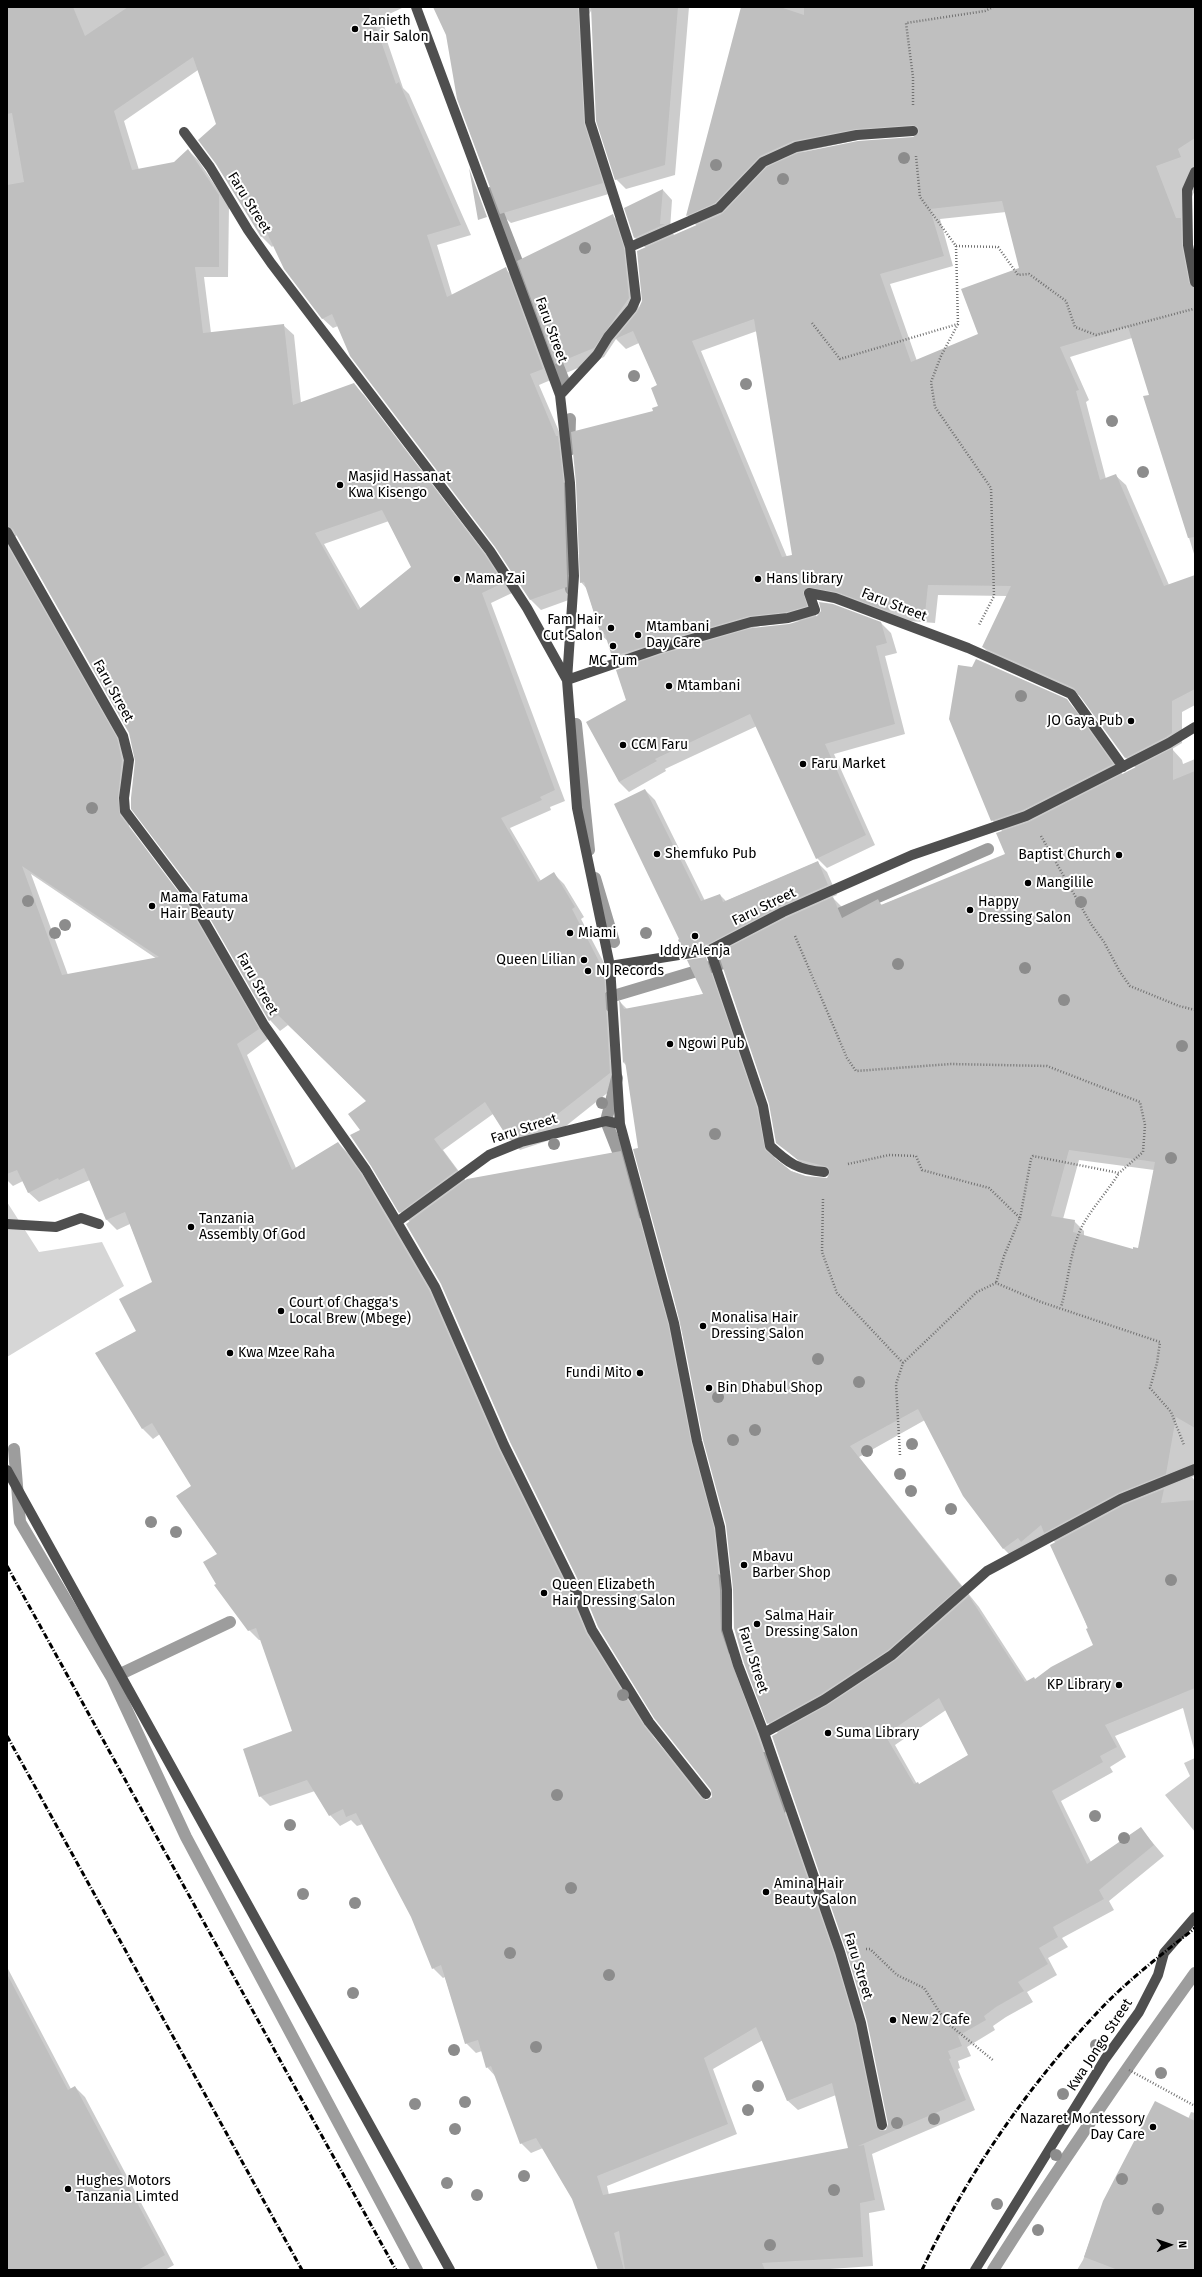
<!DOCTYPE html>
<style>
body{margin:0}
#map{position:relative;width:1202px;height:2277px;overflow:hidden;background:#fff;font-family:"Fira Sans",sans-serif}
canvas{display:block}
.frame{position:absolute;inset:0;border:8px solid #000;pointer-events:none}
.north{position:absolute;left:1150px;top:2225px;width:40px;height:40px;-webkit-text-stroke:3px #fff;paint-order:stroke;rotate:88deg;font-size:11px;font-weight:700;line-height:16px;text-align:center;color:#000}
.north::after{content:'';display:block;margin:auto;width:14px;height:18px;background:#000;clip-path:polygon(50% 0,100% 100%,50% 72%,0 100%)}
</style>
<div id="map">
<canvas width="1202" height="2277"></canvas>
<div class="frame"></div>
<div class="north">N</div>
</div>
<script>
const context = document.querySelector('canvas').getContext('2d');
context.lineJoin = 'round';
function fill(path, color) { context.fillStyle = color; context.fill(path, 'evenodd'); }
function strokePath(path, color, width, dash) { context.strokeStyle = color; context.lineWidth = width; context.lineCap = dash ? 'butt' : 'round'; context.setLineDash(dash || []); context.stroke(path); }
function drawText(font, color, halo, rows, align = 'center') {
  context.font = font + ' "Fira Sans",sans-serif'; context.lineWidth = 4; context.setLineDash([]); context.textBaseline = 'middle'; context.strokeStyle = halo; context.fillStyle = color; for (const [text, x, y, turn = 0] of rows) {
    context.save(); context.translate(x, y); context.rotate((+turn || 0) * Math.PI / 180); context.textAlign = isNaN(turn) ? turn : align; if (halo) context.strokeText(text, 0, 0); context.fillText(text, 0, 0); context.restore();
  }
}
const green = new Path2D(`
 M7,1202L39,1252L102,1242L124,1286L7,1357Z`);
const shadow = new Path2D(`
 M7,7H404L381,18L387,34L385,35L403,88L409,94L471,235L437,245L452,295L505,269L516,279L553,379L539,385L564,443L577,597L541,610L530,599L496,547L338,326L333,328L322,318L274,245L272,247L262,237L216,163L218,124L198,70L124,121L139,170L174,163L188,150L198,160L229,206L228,277H204L211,333L283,325L294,335L301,403L354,385L364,395L495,566L512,593L491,603L565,801L550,807L551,810L510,828L541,881L554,874L564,884L584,917L581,919L614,982L620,1083L547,1141L520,1150L510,1139L493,1114L443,1150L466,1181L620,1152L630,1162L723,1539L731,1642L864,2036L884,2132L887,2130L889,2124L868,2021L779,1734L768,1723L734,1589L727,1525L639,1149L627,1066L624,1063L620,1002L628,1010L704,994L705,958L715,969L766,1119L775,1159L791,1171L806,1177L827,1179L830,1174L808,1169L777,1142L770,1104L719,953L692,957L682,947L645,790L655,800L705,901L720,895L726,901L817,862L827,872L837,895L832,897L843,908L847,917L877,900L882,905L1006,855L1003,832L992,820L1066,700L1076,710L1123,775L1136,768L1126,758L1081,696L993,657L983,647L1007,596L938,595L935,623L896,620L818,596L812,603L817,618L881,623L891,633L897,653L885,656L905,734L834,754L875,845L827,868L817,858L757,726L665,769L666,771L629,792L619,782L627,701L625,668L613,657L609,642L601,635L587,589L581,582L655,411L660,406L658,386L639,343L626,349L616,339L604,357L566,373L556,363L612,215L622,225L633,259L639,310L643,301L646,248L635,238L626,208L663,190L672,200L670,230L675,236L697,226L687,215L742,7H1195V217V190L1190,201L1191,256L1195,274V557L1145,397L1150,395L1132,338L1070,357L1089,400L1086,402L1106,479L1115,475L1126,485L1169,585L1195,576V705L1182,712V743L1172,749L1182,760L1183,764L1195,759V1476L1192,1477L1195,1481V1753L1183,1708L1115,1736L1126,1757L1110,1767L1113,1772L1061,1801L1091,1862L1141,1829L1164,1856L1109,1901L1114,1910L1062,1938L1068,1947L1048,1958L1057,1975L1027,1992L1033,2002L1006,2017L993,2026L995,2030L967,2047L971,2056L958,2061L960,2068L958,2069L975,2110L872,2154L885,2210L869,2213L873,2266L816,2270H599L573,2199L543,2148L531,2153L521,2143L496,2077L487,2067L482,2051L476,2053L466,2043L445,1977L443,1978L433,1968L412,1916L363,1824L357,1826L351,1820L340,1826L330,1815L315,1791L270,1806L260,1796L293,1732L261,1640H259L249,1630L217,1584L218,1554L192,1486L160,1434L153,1439L143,1429L96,1353L137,1331L153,1282L130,1224L117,1230L107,1220L90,1180L39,1202L28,1192L23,1181L13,1186L7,1180ZM919,135L914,138L798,153L866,138ZM1006,212L1020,268L979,335L917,361L890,284L953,266L940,219ZM757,331L793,555L787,557L701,351ZM389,521L412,567L361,609L324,544ZM17,535L130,733L198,896L270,1020L280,1031L288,1025L367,1101L361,1130L400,1212L410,1222L442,1284L582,1586L712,1790L713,1797L707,1802L654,1737L596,1645L439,1301L370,1185L348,1153L338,1143L296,1168L247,1055L268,1039L196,915L129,826L127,750L10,542ZM800,621L789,625L749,629L760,626ZM31,874L157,959L68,975ZM1079,1160L1154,1170L1139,1249L1133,1250L1084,1236V1231L1074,1221L1063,1219ZM925,1420L964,1495L1004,1549L1014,1559L1049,1536L1056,1543L1094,1645L1036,1680L1027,1681L979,1607L859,1457ZM946,1710L970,1756L920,1785L917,1784L895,1745ZM763,2040L787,2100L798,2110L836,2095L849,2149L609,2195L607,2186L737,2134L713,2069Z
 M435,7H689L675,175L626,189L616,179L592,9L587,18L593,133L612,193L511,223L500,213L447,35Z
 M1195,1758V1832L1165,1795L1190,1776L1184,1763Z
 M7,1967L71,2089L75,2087L85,2097L174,2265L165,2270H7Z
 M1191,2112L1195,2113V2270H1077L1083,2260L1104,2202L1188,2119Z`);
const stream = new Path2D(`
 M490,193L563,379
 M569,450L570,419
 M567,488L564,535L571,589
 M576,724L589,850
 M595,878L614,942
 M825,920L988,849
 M611,1006L610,997L737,959
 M617,1078L606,1121L630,1182L637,1213
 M14,1449L20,1522L112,1678L230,1622
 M717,1580L722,1607L724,1651
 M112,1678L186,1837L417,2270
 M764,1758L776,1785L781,1808
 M993,2270C1057,2169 1125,2070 1195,1973`);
const building = new Path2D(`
 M7,7H73L85,36L128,7H369L396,84L399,82L461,225L427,235L447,297L506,267L543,369L530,374L556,436H558L564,484L567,576V587L530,600L495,547L350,356L332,314L322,319L284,269L267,233L261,237L216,164L198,140L216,124L193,57L114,111L132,170L174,162L188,149L219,195V267H195L203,333L284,324L293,405L354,383L485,555L503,583L482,593L555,790L540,797L542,800L501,818L538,882L554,872L575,907L572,909L604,971L610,1073L536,1131L509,1140L485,1102L434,1139L457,1170L399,1213L371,1166L350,1135L360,1130L348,1114L366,1101L278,1015L269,1021L197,896L131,809V798L135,761L129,733L13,529L7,526V185L24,182L12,113L7,114ZM382,510L411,567L358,610L315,533Z
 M433,7H578L584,123L603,183L500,214L457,99L446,35Z
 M591,7H678L665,165L615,180L596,121Z
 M741,7H780L804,15V7H1195V138L1178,149L1181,157L1156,166L1176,218H1181L1182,246L1189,283L1195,288V537L1188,538L1143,396L1149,395L1128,327L1060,347L1079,390L1076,391L1100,480L1116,474L1164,586L1195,575V689L1172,701V733L1166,737L1125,758L1074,688L982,647L1011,586L928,585L925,614L885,610L837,592L807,587L803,592L807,606L787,612L749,616L655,643L612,657L605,634L601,635L584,582L580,583L576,483L571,432L653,411L652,408L658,406L651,388L657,385L633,331L615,339L637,312L642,301L637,251L722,214L767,167L798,153L858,141L913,137L919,133L918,127L913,125L856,129L793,141L760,156L715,203L686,216ZM1002,201L1019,268L961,289L978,334L911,362L880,274L944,256L930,209ZM754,319L792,555L782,557L692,341Z
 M469,168L487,217L478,220Z
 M663,189L660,224H665L634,238L624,208Z
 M613,214L624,248L629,298L594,348L555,364L517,261Z
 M7,545L117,738L122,760L118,797L120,815L187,904L259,1029L237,1044L292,1170L338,1142L361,1174L429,1290L498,1448L569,1592L586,1633L644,1726L701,1798L707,1800L712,1797L711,1790L654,1718L598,1627L581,1586L510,1442L441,1284L406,1224L467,1179L621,1151L668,1324L691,1442L714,1528L720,1590L721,1631L834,1954L855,2025L876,2126L880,2131L886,2130L888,2124L867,2021L846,1950L772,1736L828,1705L896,1660L969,1596L1025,1682L1034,1677L1035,1679L1051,1667L1093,1645L1086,1629L1088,1628L1050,1545L1124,1505L1164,1489L1161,1503L1195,1500V1688L1105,1725L1117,1747L1100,1756L1103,1762L1052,1791L1087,1864L1141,1827L1154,1845L1099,1890L1104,1899L1053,1927L1058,1937L1039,1948L1048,1964L1018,1982L1024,1991L996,2007L984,2016L986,2020L958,2036L962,2046L948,2051L951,2058L949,2059L966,2100L858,2146L864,2145L875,2200L860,2203L863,2257L762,2263L765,2270H625L619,2231L614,2233L624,2270H598L572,2199L536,2138L520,2144L491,2066L486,2068L478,2040L465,2044L441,1965L432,1969L411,1917L356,1813L346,1817L343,1809L329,1816L307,1780L259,1797L243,1749L292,1731L256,1628L248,1631L214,1585L216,1584L203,1562L217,1554L176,1496L191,1486L152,1423L142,1429L95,1353L136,1331L119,1299L152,1282L125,1212L106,1220L84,1168L59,1180L58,1178L28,1193L17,1170L7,1174ZM22,866L159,957L62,975ZM939,1698L968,1755L919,1784L918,1782L914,1784L885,1735ZM756,2027L787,2101L832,2083L848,2148L603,2195L597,2176L728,2124L704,2058Z
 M819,602L833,604L881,622L887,643L876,646L895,724L825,744L866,835L816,859L750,714L655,759L657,761L619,782L586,722L626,700L616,670L659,655L752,628L789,624L817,616L821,611Z
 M976,659L1067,699L1113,764L1023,810L991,821L949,719L958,665L972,667Z
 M1173,748V780L1195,771V1428L1176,1417L1166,1474L1118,1493L1044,1533L1041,1525L1021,1542L1018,1538L1003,1549L963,1496L918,1409L850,1446L961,1586L888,1650L821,1694L767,1724L744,1663L734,1628L733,1589L726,1525L703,1440L680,1321L633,1149L638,1148L625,1061L623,1063L619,999L624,1009L703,994L687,960L706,957L757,1108L765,1150L791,1171L806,1176L827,1178L830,1172L828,1167L797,1159L776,1143L769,1104L718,953L786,918L833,897L842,918L878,899L881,905L1005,854L996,833L1029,822ZM1069,1150L1155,1162L1138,1248L1133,1247V1249L1073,1232L1075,1220L1051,1216Z
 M645,789L701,901L720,894L723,902L818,861L828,885L780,906L708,944L682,948L678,940L679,939L614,804Z
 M7,1974L68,2090L75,2086L165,2255L138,2270H7Z
 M1155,2101L1195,2121V2270H1118L1084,2257L1103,2201Z`);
const path = new Path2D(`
 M913,105V77L906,23L985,11L993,7
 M916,156L920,197L956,246L998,247L1018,275L1029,274L1066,301L1075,327L1096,335L1193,309
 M956,246L958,324L941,356L931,382L935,407L991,488L994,596L979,625
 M812,323L840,359L958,324
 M1041,836L1091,924L1104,942L1120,972L1130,986L1179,1006L1195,1010
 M795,936L847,1058L856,1071L951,1064L1047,1066L1140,1102L1145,1125L1143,1152L1119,1173
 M848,1164L889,1155L916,1156L922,1170L989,1188L1020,1218L1004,1256L996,1283
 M823,1199L822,1252L837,1293L903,1363
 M1020,1218L1031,1159L1033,1156L1119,1173C1109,1189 1095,1205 1085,1221C1070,1246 1069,1280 1061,1307
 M900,1455L896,1384L903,1363L977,1292L996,1283L1041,1302L1160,1342L1157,1363L1150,1388L1171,1412L1184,1445
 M866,1949H870L897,1975L924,1988L946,2022L994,2061
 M1129,2070L1195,2106`);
const minor = new Path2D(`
 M416,7L560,395L570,483L574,576L567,680L577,808L610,966L620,1124L674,1323L697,1441L720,1527L727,1590V1629L738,1665L764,1733L840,1952L861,2023L882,2125
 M184,132L210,167L248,230L271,263L490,551L527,608L567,680L657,649L751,622L788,618L815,610L809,593L835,598L968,648L1071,694L1123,767
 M1195,172L1187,190L1188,245L1195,282
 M630,247L719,208L763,162L796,147L857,135L913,131
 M560,395L597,355L608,337L632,308L636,299L630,247L590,122L584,7
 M7,532L123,736L129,760L124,798L125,811L192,900L264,1025L366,1170L397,1222L489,1155L521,1142L606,1121L620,1124
 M710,950L763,1106L770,1146C788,1163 798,1170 824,1172
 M610,966L710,950L783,912L912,855L1026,816L1169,743L1195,727
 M397,1222L435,1287L504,1445L575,1589L592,1630L649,1722L706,1794
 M7,1224L56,1227L81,1218L99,1224
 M7,1470L450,2270
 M764,1733L824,1700L892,1655L987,1571L1121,1499L1195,1469
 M975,2270L1105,2059L1139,2012L1158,1975L1164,1953L1195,1917`);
const rail = new Path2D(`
 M7,1566L396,2270
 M7,1736L302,2270
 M922,2270C965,2178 1025,2090 1095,2015C1124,1983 1161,1955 1195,1928`);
const trees = [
 [904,158],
 [716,165],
 [783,179],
 [585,248],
 [634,376],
 [746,384],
 [1112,421],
 [1143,472],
 [1021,696],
 [92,808],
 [28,901],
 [1081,902],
 [65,925],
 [55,933],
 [646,933],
 [898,964],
 [1025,968],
 [1064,1000],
 [1182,1046],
 [602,1103],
 [715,1134],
 [554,1144],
 [1171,1158],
 [818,1359],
 [859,1382],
 [718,1397],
 [755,1430],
 [733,1440],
 [912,1444],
 [867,1451],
 [900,1474],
 [911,1491],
 [951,1509],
 [151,1522],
 [176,1532],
 [1171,1580],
 [623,1695],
 [557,1795],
 [1095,1816],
 [290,1825],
 [1124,1838],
 [571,1888],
 [303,1894],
 [355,1903],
 [510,1953],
 [609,1975],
 [353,1993],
 [1096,2045],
 [536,2047],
 [454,2050],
 [1161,2073],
 [758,2086],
 [1063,2094],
 [465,2102],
 [415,2104],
 [748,2110],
 [934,2119],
 [897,2123],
 [455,2129],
 [1056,2155],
 [524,2176],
 [1122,2179],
 [447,2183],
 [834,2190],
 [477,2195],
 [997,2204],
 [1158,2209],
 [1038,2230],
 [770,2245]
];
const markers = [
 [355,29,4,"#000"],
 [340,485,4,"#000"],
 [457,579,4,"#000"],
 [758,579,4,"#000"],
 [611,628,4,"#000"],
 [638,635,4,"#000"],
 [613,646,4,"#000"],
 [669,686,4,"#000"],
 [1131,721,4,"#000"],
 [623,745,4,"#000"],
 [803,764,4,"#000"],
 [657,854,4,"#000"],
 [1119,855,4,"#000"],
 [1028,883,4,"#000"],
 [152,906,4,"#000"],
 [970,910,4,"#000"],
 [570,933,4,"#000"],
 [695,936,4,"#000"],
 [584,960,4,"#000"],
 [588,971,4,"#000"],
 [670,1044,4,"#000"],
 [191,1227,4,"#000"],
 [281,1311,4,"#000"],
 [703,1326,4,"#000"],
 [230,1353,4,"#000"],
 [640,1373,4,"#000"],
 [709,1388,4,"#000"],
 [744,1565,4,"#000"],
 [544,1593,4,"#000"],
 [757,1624,4,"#000"],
 [1119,1685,4,"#000"],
 [828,1733,4,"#000"],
 [766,1892,4,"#000"],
 [893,2020,4,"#000"],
 [1153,2127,4,"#000"],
 [68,2189,4,"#000"]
];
const poiNames = [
 ["Zanieth",363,21],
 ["Hair Salon",363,37],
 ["Masjid Hassanat",348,477],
 ["Kwa Kisengo",348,493],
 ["Mama Zai",465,579],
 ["Hans library",766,579],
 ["Fam Hair",603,620,"right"],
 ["Cut Salon",603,636,"right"],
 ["Mtambani",646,627],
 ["Day Care",646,643],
 ["MC Tum",613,661,"center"],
 ["Mtambani",677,686],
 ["JO Gaya Pub",1123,721,"right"],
 ["CCM Faru",631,745],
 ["Faru Market",811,764],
 ["Shemfuko Pub",665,854],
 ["Baptist Church",1111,855,"right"],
 ["Mangilile",1036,883],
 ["Mama Fatuma",160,898],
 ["Hair Beauty",160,914],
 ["Happy",978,902],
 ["Dressing Salon",978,918],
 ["Miami",578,933],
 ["Iddy Alenja",695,951,"center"],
 ["Queen Lilian",576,960,"right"],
 ["NJ Records",596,971],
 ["Ngowi Pub",678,1044],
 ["Tanzania",199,1219],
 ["Assembly Of God",199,1235],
 ["Court of Chagga's",289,1303],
 ["Local Brew (Mbege)",289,1319],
 ["Monalisa Hair",711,1318],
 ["Dressing Salon",711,1334],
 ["Kwa Mzee Raha",238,1353],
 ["Fundi Mito",632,1373,"right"],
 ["Bin Dhabul Shop",717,1388],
 ["Mbavu",752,1557],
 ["Barber Shop",752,1573],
 ["Queen Elizabeth",552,1585],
 ["Hair Dressing Salon",552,1601],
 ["Salma Hair",765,1616],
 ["Dressing Salon",765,1632],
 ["KP Library",1111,1685,"right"],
 ["Suma Library",836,1733],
 ["Amina Hair",774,1884],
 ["Beauty Salon",774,1900],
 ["New 2 Cafe",901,2020],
 ["Nazaret Montessory",1145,2119,"right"],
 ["Day Care",1145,2135,"right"],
 ["Hughes Motors",76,2181],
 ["Tanzania Limted",76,2197]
];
const streetNames = [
 ["Faru Street",249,203,58],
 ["Faru Street",551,330,70],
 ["Faru Street",894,605,21],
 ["Faru Street",113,691,61],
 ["Faru Street",764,907,-26],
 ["Faru Street",257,984,60],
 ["Faru Street",524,1129,-18],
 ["Faru Street",753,1660,72],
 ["Faru Street",858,1966,73],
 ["Kwa Jongo Street",1100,2045,-57]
];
fill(green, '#d6d6d6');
fill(shadow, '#0003');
strokePath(stream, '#9d9d9d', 12);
fill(building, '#bfbfbf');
strokePath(path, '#717171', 2.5, [1, 2]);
strokePath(minor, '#4f4f4f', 10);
strokePath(rail, '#000', 3, [6, 2, 1, 2]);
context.fillStyle = '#8c8c8c';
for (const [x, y] of trees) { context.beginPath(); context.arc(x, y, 6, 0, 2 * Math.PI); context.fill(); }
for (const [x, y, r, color] of markers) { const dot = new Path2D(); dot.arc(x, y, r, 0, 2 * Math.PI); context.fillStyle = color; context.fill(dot); strokePath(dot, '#fff', 1.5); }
drawText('14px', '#000', '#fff', poiNames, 'left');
drawText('14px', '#000', '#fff', streetNames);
</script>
